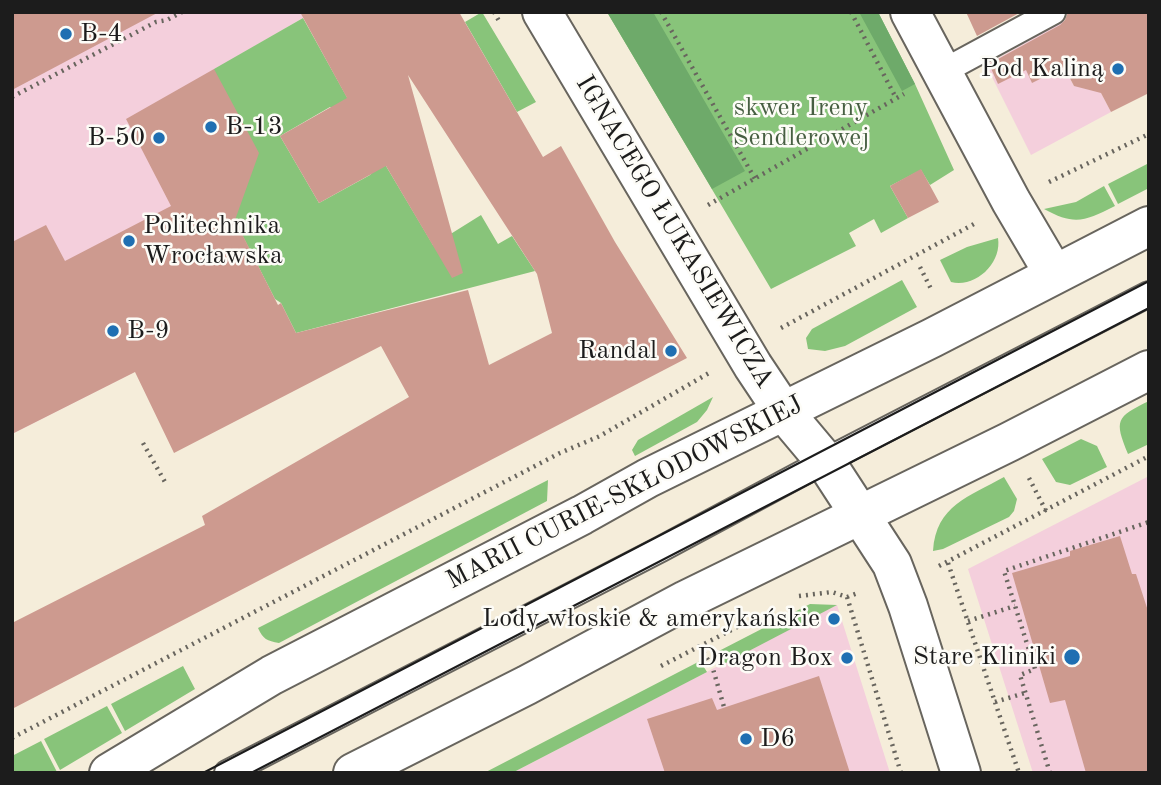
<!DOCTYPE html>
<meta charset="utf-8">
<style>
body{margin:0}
#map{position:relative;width:1161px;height:785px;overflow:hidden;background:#f5edda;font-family:"Old Standard TT",serif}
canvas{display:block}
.frame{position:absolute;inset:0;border:14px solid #1c1c1c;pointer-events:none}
</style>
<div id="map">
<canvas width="1161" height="785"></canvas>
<div class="frame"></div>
</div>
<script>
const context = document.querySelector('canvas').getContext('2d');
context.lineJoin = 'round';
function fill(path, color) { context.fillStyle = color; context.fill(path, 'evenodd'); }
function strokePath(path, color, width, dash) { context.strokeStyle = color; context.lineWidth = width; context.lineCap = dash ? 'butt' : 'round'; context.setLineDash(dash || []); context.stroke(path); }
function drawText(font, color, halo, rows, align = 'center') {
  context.font = font + ' "Old Standard TT",serif'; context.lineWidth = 5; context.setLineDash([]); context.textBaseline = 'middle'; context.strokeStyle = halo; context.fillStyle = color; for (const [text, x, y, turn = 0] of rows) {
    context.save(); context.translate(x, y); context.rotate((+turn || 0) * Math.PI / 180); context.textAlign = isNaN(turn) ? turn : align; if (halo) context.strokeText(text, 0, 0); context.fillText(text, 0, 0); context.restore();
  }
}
const built = new Path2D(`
 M12,12H313L214,70L170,354L12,434Z
 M1064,21V67L1074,86L1096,83L1111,112L1031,155L986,65Z
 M1149,476V773H1033L968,569Z
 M837,605L890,773H512L820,613Z`);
const green = new Path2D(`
 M482,12L536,102L517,112L465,22Z
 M607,12H878L915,84L954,170L930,185L921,170L890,186L908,218L881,233L874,219L849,233L856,246L771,289Z
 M303,18L349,101L343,113L330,107L280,136L319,203L370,175L383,161L433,245L481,215L498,244L512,236L535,271L296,333L281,303L275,299L213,178L214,69Z
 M1149,163V188L1118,204L1108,184Z
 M1104,186L1115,206C1085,221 1075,226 1044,209L1076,202Z
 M998,238C1002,263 976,288 951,282L940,260L967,247Z
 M902,280L917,307L845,346L825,351L808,349L806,338L812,329Z
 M713,397L707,410L697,422L635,456L632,450L638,440Z
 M1149,401V444L1128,454C1114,420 1116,417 1149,401Z
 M1081,439L1097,446L1107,467L1070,485L1056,482L1042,459Z
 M1004,477L1017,499L1014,511L1009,517L943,549L933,551C936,505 969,497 1004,477Z
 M548,480L547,501L279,643C267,641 263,639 258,628Z
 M810,604L837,605L722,665L715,653Z
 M700,661L707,672L512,773H484Z
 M183,666L195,689L125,731L111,704Z
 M107,706L122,733L60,770L44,739Z
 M41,741L57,772L12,773V756Z`);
const forest = new Path2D(`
 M607,12H653L745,171L712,189Z
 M859,12H878L915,84L902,91Z`);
const building = new Path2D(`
 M12,12H159L12,90Z
 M300,12H459L543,157L561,146L615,242L687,358L12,709V623L205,525L202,516L409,397L381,346L174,453L135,372L12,434V242L46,225L65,261L171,206L126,119L214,69L259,153L235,220L278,305L281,303L296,333L468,290L489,365L552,333L537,274L408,75L463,273L452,278L386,166L319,203L280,136L347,98Z
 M966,12H1021L977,36Z
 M1068,12H1149V93L1111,112L1101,93L1074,86L1064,67L1032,83L1026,70L998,84L989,64L1060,25L1065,20Z
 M921,169L939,202L908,218L890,186Z
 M1120,536L1132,574H1136L1149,614V773H1086L1065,700L1050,703L1012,573L1070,556V551Z
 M819,676L850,773H665L647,719L712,698L717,710Z`);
const path = new Path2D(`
 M494,12L499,21
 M661,12L755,179
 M851,12L896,98
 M12,97L156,22L167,20L182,12
 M1049,182L1149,134
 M708,205L904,94
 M920,267L932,291
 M781,328L974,224
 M143,443L165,482
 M1029,478L1046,511
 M948,563L1019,773
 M939,566L1149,456
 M799,596L832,592L847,597L858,593
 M847,597L901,773
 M968,621L1015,606
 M700,646L713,669L724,707
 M661,666L747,622
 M995,702L1025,693
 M12,738L560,453L600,436L709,373
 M1050,773L1020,675L1035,669L1004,571L1149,522`);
const lane = new Path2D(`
 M942,72L1053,12
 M227,773L661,549L825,461L1149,294`);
const street = new Path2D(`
 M542,12L753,366L783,411L825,461L892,564L908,606L961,773
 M910,12L1011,201L1054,274`);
const secondary = new Path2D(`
 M109,773L272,675L582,515L648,478L932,338L1149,226
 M353,773L527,685L686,600L1009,442L1149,370`);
const tram = new Path2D(`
 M203,773L1149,281
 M251,773L1149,308`);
const markers = [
 [66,34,7,"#1f6fb2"],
 [1118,69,7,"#1f6fb2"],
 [211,127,7,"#1f6fb2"],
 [159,138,7,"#1f6fb2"],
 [129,241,7,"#1f6fb2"],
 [113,331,7,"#1f6fb2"],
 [671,351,7,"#1f6fb2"],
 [834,619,7,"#1f6fb2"],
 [1072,657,9,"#1f6fb2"],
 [847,658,7,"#1f6fb2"],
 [746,739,7,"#1f6fb2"]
];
const poiNames = [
 ["B-4",80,34,"left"],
 ["Pod Kaliną",1104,69],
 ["B-13",225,127,"left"],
 ["B-50",145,138],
 ["Politechnika",143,226,"left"],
 ["Wrocławska",143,256,"left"],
 ["B-9",127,331,"left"],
 ["Randal",657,351],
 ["Lody włoskie & amerykańskie",820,619],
 ["Stare Kliniki",1056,657],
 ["Dragon Box",833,658],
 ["D6",760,739,"left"]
];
const parkNames = [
 ["skwer Ireny",801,108],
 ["Sendlerowej",801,138]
];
const streetNames = [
 ["IGNACEGO ŁUKASIEWICZA",674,232,59],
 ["MARII CURIE-SKŁODOWSKIEJ",625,493,-27]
];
fill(built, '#f4cfdc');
fill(green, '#88c47a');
fill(forest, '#6eaa6a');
fill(building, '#cd9a8f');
strokePath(lane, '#68655e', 28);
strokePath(street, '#68655e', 42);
strokePath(secondary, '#68655e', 42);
strokePath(path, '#68655e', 4.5, [2, 5]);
strokePath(lane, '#fff', 24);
strokePath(street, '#fff', 38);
strokePath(secondary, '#fff', 38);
strokePath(tram, '#1c1c1c', 2);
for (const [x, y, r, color] of markers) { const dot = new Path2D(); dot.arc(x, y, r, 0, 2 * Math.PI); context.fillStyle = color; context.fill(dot); strokePath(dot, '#fdfcf7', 2.5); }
drawText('26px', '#1c1c1c', '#fdfcf7', poiNames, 'right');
drawText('26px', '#475f42', '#fdfcf7', parkNames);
drawText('26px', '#1c1c1c', '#fdfcf7', streetNames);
</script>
